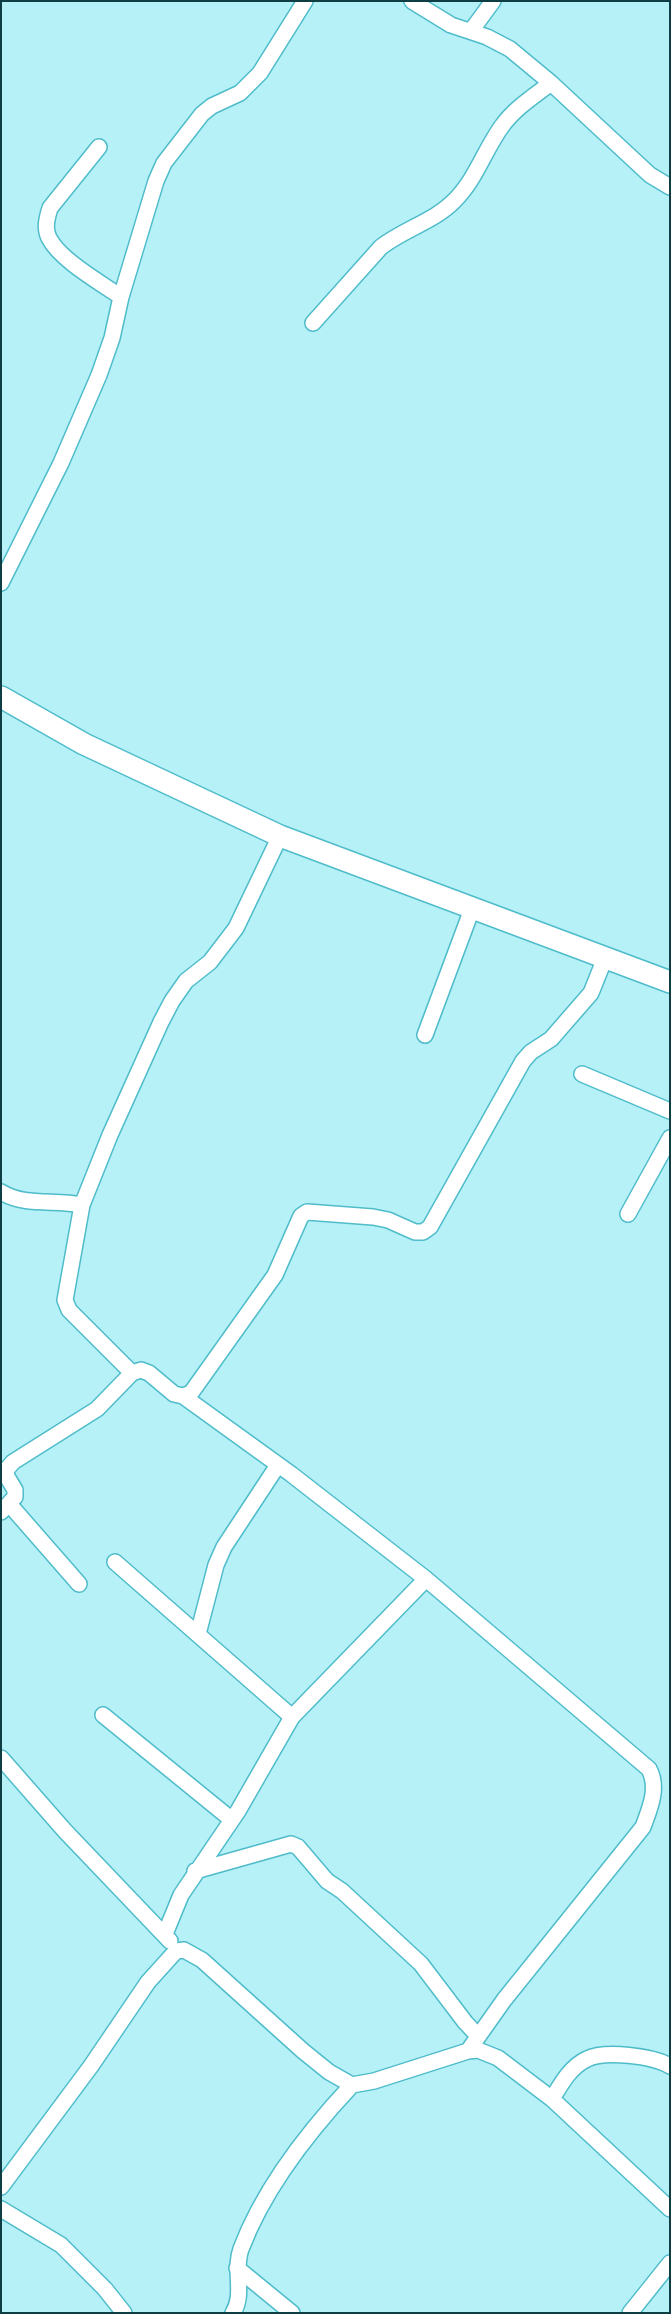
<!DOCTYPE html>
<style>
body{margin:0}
#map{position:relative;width:671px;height:2314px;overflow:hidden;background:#b6f1f8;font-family:"Varela Round",sans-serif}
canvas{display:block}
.frame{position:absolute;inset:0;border:2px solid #0e3e43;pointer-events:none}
</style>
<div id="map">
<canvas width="671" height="2314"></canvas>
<div class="frame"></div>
</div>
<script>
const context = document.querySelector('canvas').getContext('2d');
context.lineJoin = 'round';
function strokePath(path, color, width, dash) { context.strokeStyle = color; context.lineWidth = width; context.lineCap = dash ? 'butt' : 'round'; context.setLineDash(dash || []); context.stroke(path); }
const street = new Path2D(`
 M412,1L451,25L487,37L510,49L551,83L650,175L670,187
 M471,31L493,1
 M99,147L50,208C47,218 44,228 49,238C60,260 101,283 121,297
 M313,323L381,247C404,229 435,221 455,200C476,179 485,149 502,126C515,108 534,96 551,83
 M1,583L61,463L99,375L112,338L121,297L156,181L164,163L202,114L212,106L240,93L260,73L305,1
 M425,1035L472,909
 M582,1074L670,1111
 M1,1192C25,1207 55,1199 82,1205
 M628,1214L670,1138
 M132,1373L69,1310L65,1300L82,1205L110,1135L161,1022L172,1001L186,981L210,962L236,928L280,836
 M183,1396L291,1474L426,1579L649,1769C659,1788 650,1808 643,1827L504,2000L468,2051
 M10,1505L79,1584
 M1,1512L15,1497V1490L6,1475L7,1469L13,1462L97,1409L132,1373L141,1370L149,1373L174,1394L183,1396L191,1393L275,1275L301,1216L307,1212L373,1217L388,1220L415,1232H423L430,1227L523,1061L531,1052L551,1039L591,993L605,958
 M115,1562L292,1717
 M198,1634L216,1565L224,1547L278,1465
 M103,1715L232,1820
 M1,1758L65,1831L170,1941
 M195,1871L291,1844L298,1847L327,1881L342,1891L421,1964L465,2022L478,2036
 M165,1934L181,1895L238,1811L292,1717L426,1579
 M552,2099C561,2084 570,2067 587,2059C605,2050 653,2056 670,2066
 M1,2187L91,2066L148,1982L176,1951L184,1950L202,1960L303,2051L329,2072L352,2085L374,2081L468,2051L478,2050L498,2058L552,2099L670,2209
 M1,2209L61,2245L105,2289L124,2313
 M237,2268L292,2313
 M233,2313C245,2294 233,2270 241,2249C264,2188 307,2133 352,2085
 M630,2313L670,2263`);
const secondary = new Path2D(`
 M1,697L84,744L280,836L670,982`);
strokePath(street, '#4fbcca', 18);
strokePath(secondary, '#4fbcca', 24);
strokePath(street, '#fff', 15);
strokePath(secondary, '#fff', 21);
</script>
